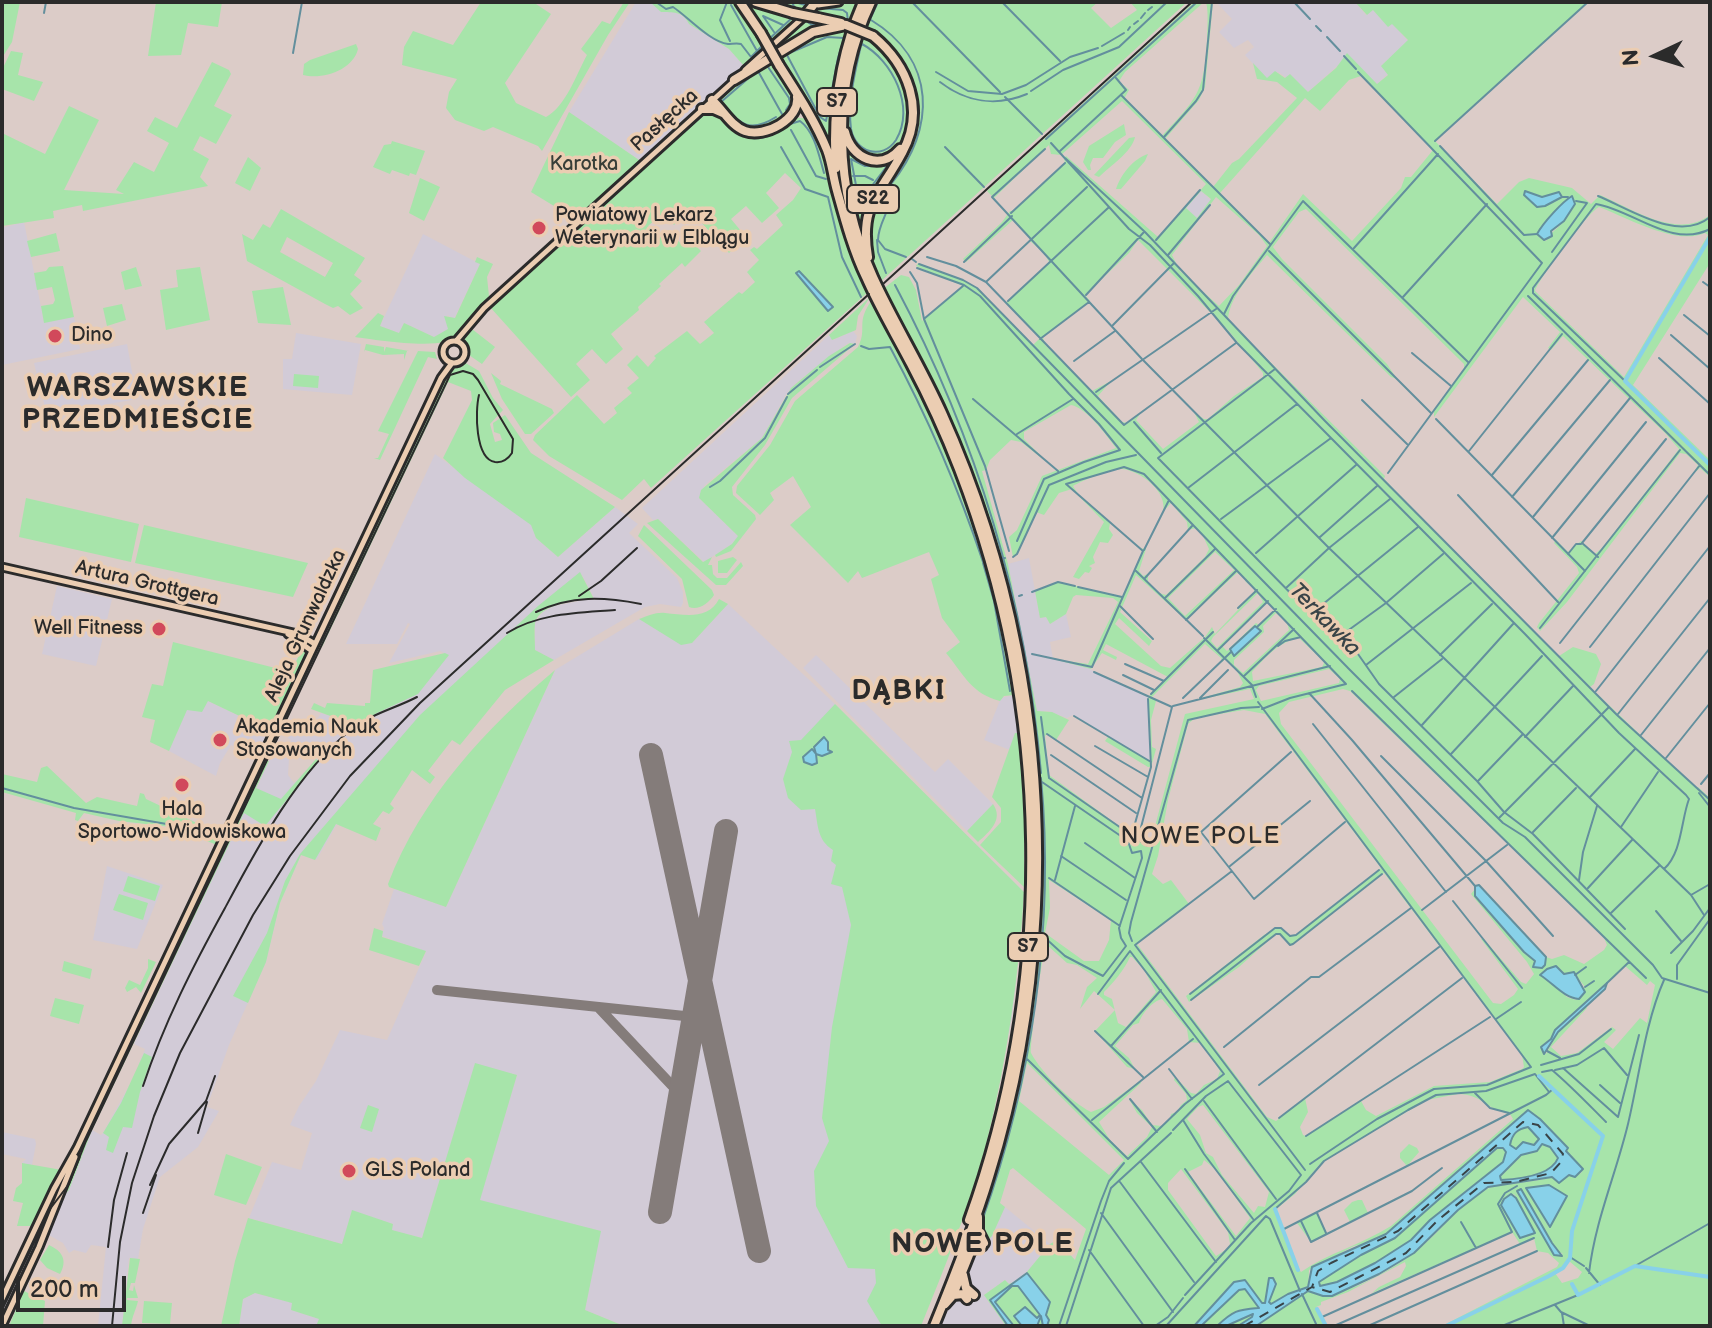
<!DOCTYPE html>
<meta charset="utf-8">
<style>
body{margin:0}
#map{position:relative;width:1712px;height:1328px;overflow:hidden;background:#dcccc8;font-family:"Balsamiq Sans",sans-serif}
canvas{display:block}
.frame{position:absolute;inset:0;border:4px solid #2b2b2b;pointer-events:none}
.north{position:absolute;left:1616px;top:16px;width:80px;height:80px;-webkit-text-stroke:6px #ebcdb2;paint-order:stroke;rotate:266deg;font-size:22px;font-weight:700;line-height:32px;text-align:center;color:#2b2b2b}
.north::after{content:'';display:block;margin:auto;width:28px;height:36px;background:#2b2b2b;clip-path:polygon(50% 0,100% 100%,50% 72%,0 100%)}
.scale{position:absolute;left:16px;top:1276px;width:110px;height:36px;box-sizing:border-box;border:4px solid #2b2b2b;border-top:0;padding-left:10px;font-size:24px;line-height:28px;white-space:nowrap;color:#2b2b2b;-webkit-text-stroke:6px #ebcdb2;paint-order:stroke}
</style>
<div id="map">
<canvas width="1712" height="1328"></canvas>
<div class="frame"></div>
<div class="north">N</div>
<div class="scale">200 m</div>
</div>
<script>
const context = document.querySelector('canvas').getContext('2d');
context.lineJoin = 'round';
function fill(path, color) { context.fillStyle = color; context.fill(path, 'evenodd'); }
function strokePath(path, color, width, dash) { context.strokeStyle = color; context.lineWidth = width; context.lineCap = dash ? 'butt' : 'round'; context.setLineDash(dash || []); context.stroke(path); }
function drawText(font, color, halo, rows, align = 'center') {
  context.font = font + ' "Balsamiq Sans",sans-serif'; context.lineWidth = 7; context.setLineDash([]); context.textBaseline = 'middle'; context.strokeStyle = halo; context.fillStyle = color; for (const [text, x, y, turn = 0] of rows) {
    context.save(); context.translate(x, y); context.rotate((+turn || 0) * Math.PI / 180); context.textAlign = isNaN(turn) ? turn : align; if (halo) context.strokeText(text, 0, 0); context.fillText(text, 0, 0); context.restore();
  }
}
const built = new Path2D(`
 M636,2H650L666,12L673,10L686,18L689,24L729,49L744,66L642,162L569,112Z
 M1216,2H1355L1366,15L1373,10L1388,26L1392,23L1408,41L1381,66L1388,74L1377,84L1345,59L1308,92L1278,72L1267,79L1245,55L1254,47L1248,40L1234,48L1219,32L1232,19Z
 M1201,191L1211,200L1197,219L1186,208Z
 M24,222L44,322L74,317L80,349L2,365V228Z
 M423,234L480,264L454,319L447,315L449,329L434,337L404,323L399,333L380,326Z
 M853,331L857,336L855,344L848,343L796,383L787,393L762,438L705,485L699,498L738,536L732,544L704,562L658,519L653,520L642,508L829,335L833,340Z
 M296,333L361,344L352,395L283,389V359H292Z
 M127,344L137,399L47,415L34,363Z
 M435,454L532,525L536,538L558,557L615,507L638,524L629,533L677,578L683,592V603L681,607L660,604L645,607L554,660L535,650V622L543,612L554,606L594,598L582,575L548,602L349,803L317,859L301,855L280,903L266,962L229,1045L207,1107L219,1111L198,1147L160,1177L143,1229L138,1259L129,1258L122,1326H98L106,1247L91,1245L86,1253L74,1250L69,1253L63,1243L47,1234L62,1197L69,1189L92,1130L101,1135L103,1133L134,1077L145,1049L134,1044L244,812L281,800L256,789L276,746L290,745L291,740L288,738L293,727L309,734L321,713L348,722L448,655L440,651L389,663L410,624L408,623L397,644H346ZM289,759H316L318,760L294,783L288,775Z
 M1029,558L1040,618L1046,617L1050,624L1066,614L1071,637L1050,642L1053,659L1090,668L1094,672L1148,697L1151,762L1073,715L1067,718L1048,711L1037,712L1008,564Z
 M57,586L112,599L96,666L42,654Z
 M728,604L835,704L1024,892L1012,1018L986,1142L972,1190L921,1326H670L667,1324L665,1326H624L585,1310L600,1231L479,1201L517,1075L475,1064L422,1238L391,1230L393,1224L352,1211L342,1244L249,1218L272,1162L301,1170L312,1133L290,1125L299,1106L316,1081L340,1030L387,1040L426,952L382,936L384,928L382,924L394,889L446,907L555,670L639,619L681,644L692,643Z
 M816,655L935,772L948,759L993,804L967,831L803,668Z
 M1014,695L1019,733H1015L1010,750L984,740L1001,698Z
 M208,701L271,731L258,758L231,745L220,763L216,776L169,751L187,709Z
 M107,866L163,885L137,949L93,940Z
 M2,1132L35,1139L36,1144L32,1165L22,1163L26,1159L2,1154Z
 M1005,1207L1050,1244L1021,1279L1009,1284L1005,1280L984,1295L1006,1326H941L980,1229H985L992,1236Z
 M31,1246L34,1248L6,1309L2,1308Z
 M255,1293L293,1303L291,1310L320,1319L316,1326H239L243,1299Z`);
const green = new Path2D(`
 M2,2H20L12,42L2,58Z
 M156,2H222L218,27L188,23L181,55L148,56Z
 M481,2H533L551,14L505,83L516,103L546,117C566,106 576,75 587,55L581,49L602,21L610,24L624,2H630L608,35L542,151L538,146L493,127L484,131L455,120L446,108L449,92L457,79L402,65L404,47L413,31L453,45Z
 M650,2H749L786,14L771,2H812L744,66L729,49L689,24C682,10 673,13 661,12Z
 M842,2H859C838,50 831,99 831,151L795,96L796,100C786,120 761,140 738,124C730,118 723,107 716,100C753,71 792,41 838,28L840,18L822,15L831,24L816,28L763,58L815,11C823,6 835,8 842,2Z
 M874,2H1098L1091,8L1111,28L1137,10L1130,2H1187L880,282L873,264L867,236L872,207L900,162L915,97L908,73L897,54L883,39L863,26Z
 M1194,2H1204L1125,72L1119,81L1129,90L1124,99L1162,136C1197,98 1204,93 1207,40C1207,28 1209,14 1206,2H1213L1205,87L1199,100L1165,139L1213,187L1232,163L1239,159L1297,98L1277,82L1257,79L1253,63L1267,78L1275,71L1285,78L1290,74L1308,92L1336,68L1347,53L1377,84L1388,75L1381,66L1408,40L1392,24L1388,27L1373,10L1367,15L1355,2H1588L1435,141L1497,204L1519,182L1529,178L1572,188L1591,204L1600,195C1633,209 1677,240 1710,215V263L1633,385L1710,460V477L1700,468L1693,474L1698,465L1686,454L1680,453L1567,602L1540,631L1537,627L1539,623L1579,573L1577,567L1554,543L1556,540L1568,552L1581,541L1595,554L1603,547L1679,449L1665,433L1563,336L1551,350L1548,348L1560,332L1523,297L1434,417V411L1464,370V364L1306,209L1299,212L1273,247L1282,259L1387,364L1397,379L1391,377L1267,255C1253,272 1229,297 1228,320L1385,476L1384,479L1559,656L1573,647L1596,654L1601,664L1594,684L1590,687L1696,788L1698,787L1710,798V1326H1442L1557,1267L1559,1263L1548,1253L1537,1251L1534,1238L1520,1244L1512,1232L1372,1293L1379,1287L1400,1277L1406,1266L1405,1262L1348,1292L1321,1302V1305L1316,1307L1326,1326H1006L984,1295L1005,1280L1009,1284L1021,1279L1050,1244L1057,1240L1075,1260L1086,1229L1013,1168L1010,1170L1000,1203L1005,1207L992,1236L988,1240L985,1229L980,1226C984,1200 994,1176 1001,1151C1014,1106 1023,1061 1030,1015C1060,799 1028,613 946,413C929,370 905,330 883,289L901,275L909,277L916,290L922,321L963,286L916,266L918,263L963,280L977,288L1033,345L1040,338L1006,303L1049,262L1044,253L1030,241L1029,236L1013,220L966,262L963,259L1002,222L1010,211H1014L1065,163L1064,158L1066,156L1158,237L1206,184L1122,101L1061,155L1051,154L1049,145L994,198L987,191ZM1361,76L1433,150L1411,177H1405L1401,188L1352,241L1303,194L1269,243L1220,193L1305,98L1320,111L1349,80ZM1201,191L1211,199L1197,218L1186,208ZM1216,197L1259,235L1267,246L1239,285L1219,306L1180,271L1172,255ZM1567,200L1575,204C1571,209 1569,217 1564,221C1558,229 1551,231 1546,241L1539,237L1559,207ZM1599,207C1628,218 1676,246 1705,233L1708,235L1624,377L1535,291C1540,277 1588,212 1599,207ZM1138,240L1228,330L1263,373V377L1234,396L1208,419H1204L1194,412L1199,422L1163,449L1136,420L1140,414L1128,423L1122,422L1098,396L1111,381L1092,391L1045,345L1043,337L1090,301L1085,295L1129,253ZM1071,405C1087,408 1106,435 1116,448L1042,476L1017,530L1009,537L1013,557L1017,554L1036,512L1044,515L1059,493L1072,489L1104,522L1073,577L1079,579L1085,572L1089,573L1092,568L1089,566L1095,563L1093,557L1100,542L1108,543L1113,535L1109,529L1110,523L1078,494L1073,486C1081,481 1113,468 1122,469C1141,471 1168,492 1163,512L1171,503L1187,522L1188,530L1196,528L1203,536L1209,549L1205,557L1166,595L1159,593L1148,582V574L1143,576L1139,571L1146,549L1139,548L1143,552L1123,597L1058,582L1035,591L1040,618L1046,617L1050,624L1066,614L1073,597L1076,595L1113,598L1118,602L1088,664L1053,659L1091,669L1102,653L1116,660L1117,657L1103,650L1106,644L1168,677L1148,697L1151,761L1108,737L1105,741L1148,767H1151L1156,749L1152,747L1151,720L1156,701L1152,697L1205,644L1221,658L1222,662L1225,659L1236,669L1243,683L1240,687L1188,702L1250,689L1254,699L1185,714L1150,845L1138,839L1139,834L1126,831L1049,775L1045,736L1047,734L1056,740L1069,720L1052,712L1037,711L1008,564L982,471L986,470L990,460L1011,440L1021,442L1048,463L1024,439V432ZM1215,552L1234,570L1185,616L1168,598ZM1237,573L1246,578L1245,581L1254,589V593L1215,634L1212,627L1205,637L1170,668L1161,666L1115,624L1119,618L1149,646L1152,641L1120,612L1136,575L1186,620ZM1258,593L1263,602L1217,648L1211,641L1213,637ZM1267,601L1275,610L1259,625L1256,623L1227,651L1222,646ZM1276,613L1287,623L1289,630L1243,673L1234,665V660L1264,632L1263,626ZM1299,638L1322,660L1324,663L1322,667L1253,681L1252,672C1266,657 1278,642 1299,638ZM1329,669L1340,679L1339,683L1261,701L1256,690L1259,686ZM1343,689L1350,691C1434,774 1520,854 1604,938L1607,945L1604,950L1584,964L1564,955L1552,959L1546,957L1545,965L1536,968L1535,960L1524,953L1475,896V889L1471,894L1527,962L1534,974L1526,984L1521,982L1483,938L1481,939L1518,989L1514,995L1501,1004L1493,1003L1281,724L1279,713L1289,702ZM1244,710L1265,714L1381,868L1296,935L1290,936L1279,927L1264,935L1186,996L1189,1002L1239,967L1276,934H1280L1290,945L1293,944L1384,873L1522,1055L1524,1067L1522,1069L1490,1082L1434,1086L1376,1116L1366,1110L1361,1101L1306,1136L1303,1135L1300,1127L1308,1112L1305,1098L1276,1121L1267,1117L1137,944L1189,904L1171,880L1163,884L1152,874L1158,856L1168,800L1188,724L1195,718ZM1049,880L1111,920L1109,940L1099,961H1084L1045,933L1050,908ZM1046,944L1067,963L1077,965L1097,978L1087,987L1080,1009L1094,991L1115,1010L1095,1031L1127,1067L1135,1069L1129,1058L1115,1046L1133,1025L1139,1023C1142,1013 1153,1001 1162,999L1187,1029L1189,1042L1201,1043L1220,1071L1217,1079L1204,1085L1196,1094L1191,1093L1175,1077L1174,1080L1186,1094L1187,1100L1181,1105L1177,1112L1171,1114L1170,1120L1162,1126L1152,1125L1142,1110L1129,1099L1137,1113L1152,1127L1147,1137L1127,1156L1110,1140L1099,1122L1141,1083L1140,1081L1104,1107L1091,1112C1071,1102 1041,1072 1031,1053C1030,1042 1043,950 1046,944ZM1130,957H1132L1144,970L1156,992L1126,1027L1118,1023L1112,999L1104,995V992C1113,983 1125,969 1130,957ZM1556,966L1564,973H1574L1585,987L1576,1000L1567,997L1547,979V969ZM1625,966L1647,985L1650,981L1655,985L1647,1023L1640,1018L1613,1049L1604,1042L1616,1030L1612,1027L1577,1053L1561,1056L1551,1047L1587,1008L1585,1006L1558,1032L1546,1054L1543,1045L1551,1039L1555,1030ZM1027,1063L1124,1160L1109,1175L1019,1101ZM1458,1094C1482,1094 1485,1109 1510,1114L1513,1119L1391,1226C1363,1244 1328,1253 1301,1272L1296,1265L1275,1210L1295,1194L1319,1165L1330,1157L1427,1100ZM1203,1105L1269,1192L1265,1207L1258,1206L1254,1213L1222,1175L1213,1157L1206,1153L1200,1135L1187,1119L1198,1107ZM1528,1110L1540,1119L1567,1147L1566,1151L1583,1169L1581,1173L1573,1177L1570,1174L1559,1183L1552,1177C1535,1183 1495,1183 1485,1190C1457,1206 1440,1233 1415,1252C1387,1272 1341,1302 1308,1291L1309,1270L1354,1246L1369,1243L1386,1234ZM1204,1160L1216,1170L1250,1218L1236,1236L1188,1172L1202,1165ZM1181,1169L1228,1232L1230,1244L1227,1249L1216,1256L1168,1190V1183ZM1549,1185L1567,1196L1549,1227L1527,1188ZM1517,1191L1536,1215L1557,1251L1563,1254H1554ZM1514,1194L1532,1227L1520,1238L1501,1205ZM1569,1261L1582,1272L1578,1278L1562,1283L1555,1273Z
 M860,33C874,42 889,53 897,68C910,91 920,149 883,157C878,159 870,156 864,156C859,150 851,143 848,136C840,115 855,56 860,33Z
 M356,44L358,49C353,70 323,80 303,75L304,64L310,60Z
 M11,51L23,53L18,75L43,82L34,101L2,89V70Z
 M212,62L229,70L231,74L214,106L232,115L216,144L200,136L193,150L209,159L200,177L208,186L83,211L82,205L53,211L54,218L2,226V133L45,154L69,106L99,120L64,190L124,194L116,190L134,162L154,172L169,143L147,131L155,117L177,128Z
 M705,111H718L746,134L794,117L808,119L822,147L848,245L868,292L651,488L644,479L622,500L549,456L533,440L535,435L577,395L604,424L617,413L614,408L632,393L627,388L639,378L627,365L637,355L648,367L656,358L654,356L687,331L700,344L714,333L704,322L739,292L742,294L755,282L747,272L759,260L750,250L754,247L757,249L783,225L776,215L793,200L801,188L785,173L766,193L779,208L762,223L746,206L731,219L746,237L729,253L690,210L674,225L663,213L648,226L659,238L669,230L681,244L688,238L701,251L685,267L682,263L659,284L661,286L638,307L639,310L611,334L623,349L606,364L592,349L576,364L590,380L571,397L490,307Z
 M569,112L642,162L577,220L531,192Z
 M1124,124L1126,135L1115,142L1103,158H1093L1090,165L1091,170H1088L1083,162L1089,146Z
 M1135,137C1132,152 1110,166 1099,177L1094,175L1129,138Z
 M845,140L861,160L898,155L877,186L863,240L847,172Z
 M392,141L425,151L416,175L410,173L409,176L392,170L390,174L373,167L384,145L391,144Z
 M1148,154L1145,161L1121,189H1116C1121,174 1133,159 1148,154Z
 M248,157L261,168L250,191L235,183Z
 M420,178L440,187L424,221L409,213Z
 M281,209L365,258L354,275L362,281L350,294L363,308L350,315L338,306L333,308L325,304L247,261L242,234L253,240L263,224L270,228ZM287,237L333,263L325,277L280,252Z
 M56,233L60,251L31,257L27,241Z
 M477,257L493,264L487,277L489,296C478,308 471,324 459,336C444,351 376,340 355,337L378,313L384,316L380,326L399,333L404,323L434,337L448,329L444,316L455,318L480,264L475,262Z
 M63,266L74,317L44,323L41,306L53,304L55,300L52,287L37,290L34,273L46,271L49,267Z
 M136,267L142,286L125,290L121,272Z
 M200,267L210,320L166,330L160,290L178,287L176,270Z
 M283,287L291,325L258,323L252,291Z
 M870,297L858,316L856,330L832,340L829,335Z
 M872,300C942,423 993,554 1014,695L1004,696L1000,701C972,694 964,675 946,653L960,642L942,618L931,579L939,575L929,552L862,578L858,571L848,583L790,525L811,507L793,476L770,493L774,500L760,515L736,493L737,486L770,445L795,401L858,347C868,328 855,323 872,300Z
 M122,304L126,320L107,326L103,308Z
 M472,329L495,347L482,364L466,353L464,340Z
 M850,343L855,344L792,398L765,445L732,487L733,495L755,515L756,519L731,551L716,557L715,555L732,544L738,536L699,498L701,490L762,438L791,388L829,356Z
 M366,344L384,347V352L386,347L409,351H407L404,360V354L383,355L365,350L364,352Z
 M418,351L435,352L437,359L428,357L380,460L374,458H378L389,434L378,431Z
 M464,362L479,371L493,398L503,410L490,424L495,442L502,440L500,434L494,432L493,423L505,415L531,453L615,507L558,557L536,538L531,525L465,478L443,458L472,400L471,391L448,382L322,647L320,641L323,634L393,490L433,400L435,401L444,383L442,381L452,365Z
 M491,373L501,381L500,384L552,409L554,413L531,434H525L502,399Z
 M294,374L319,376L318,388L293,386Z
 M26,498L139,524L131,562L19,537Z
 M658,519L703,562L712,557L708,565H712L713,574L717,578H727L741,562L743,566L726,585H716L647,523Z
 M144,525L308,563L293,597L135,563Z
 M644,525L712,590L714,595C709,603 698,611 689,607L682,579L638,536Z
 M733,557L737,560L727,573H718V561Z
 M580,572L594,599C578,600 540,603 535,623C534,631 535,641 535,650L554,660L505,690L460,745L452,740L428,771L435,777L430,784L412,770L390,804L394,808L389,814L383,811L373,824L381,828L376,841L336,824L315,860L301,855L280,903L266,962L248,1003L233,996L267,933L285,881L300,854L420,715L538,606Z
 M719,599L728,604L692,643L681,645L639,619C648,616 656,612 665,613C686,615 708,620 719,599Z
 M173,642L291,672L303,647L307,654L271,731L208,701L202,712L187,710L169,751L150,742L155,720L142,717L152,684L163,686Z
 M445,653L449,655L418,694L377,713L351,728L347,722L311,709L314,703L325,708L327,703L365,706V703H370L373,670Z
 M555,670L446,907L389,887L388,884C421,798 485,729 555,670Z
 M835,704L1024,892C1019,976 1007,1060 987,1141C971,1204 945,1266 921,1326H882L867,1301L876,1283L875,1269L848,1268L816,1206L814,1171L829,1141L822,1118L832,1027L851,925L842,887L831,884L836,865L831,861L833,850C817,840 818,825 815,809L801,810L788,798L783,779L792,752L789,741L801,740Z
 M1015,733H1019L1024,788V887L980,845L1001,822V808L992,797Z
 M316,759L319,761L265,826L244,813L92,1130L69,1190L62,1197L109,1088L264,760L269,761L256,788L281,799Z
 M47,766L86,803L97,797L137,806L140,793L144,794L146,799L222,835L217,845L172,827L119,821L84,813L78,821L75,820L76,813L2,792V774L37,782L41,768Z
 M993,804C1004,820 989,832 978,842L967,831Z
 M128,876L160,886L155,901L123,891Z
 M119,894L148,903L143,920L113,910Z
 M374,928L383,931L382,937L426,951L419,966L369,950Z
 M148,959L156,962L141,993L136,987L127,992L125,988L129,980L140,985L148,968Z
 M64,961L92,969L90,979L62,971Z
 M55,998L84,1005L79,1024L50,1016Z
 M144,1053L152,1057L140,1092L132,1128L123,1127L113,1153L106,1150L109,1137L103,1133L121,1103Z
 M475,1063L517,1075L480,1200L601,1231L585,1310L624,1326H316L319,1319L291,1310L292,1303L255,1293L243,1299L239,1326H221L235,1261L248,1218L342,1244L352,1210L393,1224L392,1230L422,1238Z
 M368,1105L379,1109L372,1132L360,1128Z
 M1528,1127L1539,1139L1534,1145L1526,1142L1516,1149L1509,1145C1512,1133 1517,1129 1528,1127Z
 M1409,1144L1417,1148L1419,1152L1407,1166L1400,1158V1153Z
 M1542,1144L1550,1147L1558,1158C1550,1177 1520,1178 1502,1180L1500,1177L1522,1155L1537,1151Z
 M1503,1147L1506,1152L1503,1162L1430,1220L1412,1240L1375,1263L1337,1282L1320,1286L1319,1282L1361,1255L1395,1238L1498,1148Z
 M226,1154L262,1167L246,1205L214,1195Z
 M22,1163L62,1170L33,1226H17L23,1203L13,1201L16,1188L22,1183Z
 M1358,1200H1362L1368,1213L1350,1222L1344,1210L1352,1202Z
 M1317,1212L1327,1234L1311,1242L1297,1223Z
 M49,1245C62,1251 68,1260 60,1274L47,1268L40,1260Z
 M130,1258L140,1259L135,1283H131L129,1290L133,1291L134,1285L138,1298H127V1300L138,1301C136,1310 132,1316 131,1326H122Z
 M24,1291L45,1301L43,1326H9Z
 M144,1301L172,1303L170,1324L142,1323Z`);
const water = new Path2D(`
 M1525,191L1542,197L1559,192L1562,197L1545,206L1537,207L1524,195Z
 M1572,196L1575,204L1564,221L1551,231L1552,236L1544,240L1537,234C1543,223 1562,202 1572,196Z
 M799,271L833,307L828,311L796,273Z
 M1255,626L1261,631L1234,656L1230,649Z
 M824,737L828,742V750L832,752L822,756L816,754L817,763L812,765L804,762L803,757L812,749L816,754L814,747Z
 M1479,885L1546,957L1545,965L1542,968L1533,967L1535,961L1524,952L1475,896V886Z
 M1556,966L1564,974L1574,972L1585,992L1579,999C1564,998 1553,983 1540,975L1547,969Z
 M1607,983L1605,989L1558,1032L1544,1054L1541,1047L1551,1039L1555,1030Z
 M1528,1110L1540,1119L1568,1148L1566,1151L1583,1169L1575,1177L1569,1175L1559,1183L1552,1177L1488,1187L1458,1210L1414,1253L1379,1274L1332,1296H1323L1308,1291L1256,1326H1238L1252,1317L1253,1314L1226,1326H1217C1234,1310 1237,1310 1259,1308L1245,1289L1239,1290L1201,1326H1194L1234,1282L1245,1280L1262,1303H1265L1269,1278H1273L1276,1284L1269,1302L1271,1304L1288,1294L1308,1287L1312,1267L1386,1234ZM1528,1127L1539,1139L1534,1145L1523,1142L1516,1149L1510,1145C1512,1134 1517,1129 1528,1127ZM1542,1144L1550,1147L1558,1158C1551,1176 1520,1179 1501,1180L1500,1176L1521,1155L1537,1151ZM1497,1148H1503L1506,1152L1503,1162L1430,1220L1411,1240L1375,1263L1337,1282L1320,1286L1319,1282L1361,1255L1395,1238Z
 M1549,1185L1567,1196L1550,1227L1526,1188Z
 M1521,1189L1552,1243L1562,1256L1554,1255L1517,1191Z
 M1511,1194L1516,1198L1535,1233L1520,1238L1501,1205L1504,1199Z
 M1027,1273L1050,1302L1046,1315L1049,1320L1047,1326H1043L1041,1316L1037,1326H1022L1014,1316L1025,1307L1037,1318L1040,1315L1018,1286H1012L995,1302L1014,1326H1008L990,1300Z`);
const stream = new Path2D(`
 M656,2L666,9L673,7C687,16 710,42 728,44C732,44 737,43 741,44L751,57L757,51
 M727,2L720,20L730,41
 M792,2L796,11
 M795,2L805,5
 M912,2L1000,92
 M1002,2L1060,61
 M1294,2L1310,19
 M1155,3L1157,2
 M731,5L757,51L764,44
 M820,8L843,10L847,13L848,22
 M801,10L810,2
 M1148,10L1152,7
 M44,13L46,2
 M1141,18L1145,13
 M871,20C937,60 936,129 891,184
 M806,21L812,25L826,24
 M1134,24L1138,21
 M1316,26L1321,31
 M865,30L878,2
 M1128,30L1130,27
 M774,32L763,16L783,25
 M1327,37L1340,51
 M768,40L793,17
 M862,44C892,60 916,107 896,140C882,161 855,152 851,129C847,99 857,65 863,36
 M1102,46L1124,33
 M293,53L302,2
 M1344,56L1356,69
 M780,57L827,37L844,38L838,58L826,121L820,117L787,55
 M766,64L789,98L790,104L786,110
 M758,71L782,114
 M936,72L968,91L1002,94L1026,85L1070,57L1098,48
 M1358,72L1542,263L1388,473
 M751,76L721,102C739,124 749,134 776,117
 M940,82C966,102 996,107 1027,94
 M1031,91L1063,70L1119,47L1167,2
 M1121,95L1270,244
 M1005,97L1042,134
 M726,122C743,141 760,143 781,130
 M790,124L800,121C815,132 819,156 824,173
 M791,130L816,176L826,179
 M684,132L704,114
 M1164,137L1196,101L1203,90L1212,2
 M1046,139L1197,2
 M1435,141L1588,2
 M1440,146L1524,235L1537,234
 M781,147L805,189L828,197L842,257L861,297
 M945,147L984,187
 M1045,149L992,197L1142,359L1329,548L1664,869C1682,853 1681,820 1689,799L1686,795L1619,733L1525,634L1237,343L1198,296L1150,245L1129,229L1051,143
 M1060,151L1126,90L1116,78
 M1065,158L1145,232L1325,421L1617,715L1710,800
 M851,159L865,166H887L871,187L864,204L860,206Z
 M853,176H865L873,180
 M886,189L891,193C892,208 878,223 878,240L885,249L906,257
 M1598,196C1630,209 1679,243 1710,217
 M1562,197H1568
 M1011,213L1065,163
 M877,240L878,252L886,273
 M1156,240L1200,190
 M1354,248L1438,154
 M1269,251L1431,413
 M1552,252L1587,203L1576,201
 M1168,255L1210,205
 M927,257L956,266L986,282L1124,425L1236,343
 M912,259L916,262
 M964,262L1012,216
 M919,264L963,280L977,288L1350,670L1503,823L1525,837L1653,965L1662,978L1710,993
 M917,268L964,285L980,296L1069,394L1099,424L1120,450L1084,462L1044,479L1017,541
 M910,272L917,283L924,319L985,466L1009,551
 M987,281L1087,187
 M1703,282L1710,287
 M895,285C976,437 1026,601 1041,773
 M1086,295L1144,232
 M1528,296L1710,475
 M1403,297L1487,204
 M1008,301L1108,208
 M1224,314L1233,296L1303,201L1468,362
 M1684,315L1710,336
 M925,318L963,286
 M1113,325L1173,264
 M1671,335L1710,369
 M1040,339L1089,302
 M861,346L869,349L890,347C927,416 958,487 983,562L985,561
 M1412,353L1451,386
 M1659,358L1710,404
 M1074,361L1115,331
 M820,367L855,344
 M1275,369L1158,458L1311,614L1358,654L1379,684L1477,781L1504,812L1533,834L1625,929
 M1625,381L1533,293V288L1596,204C1633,210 1672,249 1710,229
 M1096,392L1216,309
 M788,394L817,370
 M973,399L1058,471
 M1362,400L1407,444
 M1436,419L1585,571
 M1134,422L1161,453
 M1017,434L1073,399
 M1469,451L1562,334
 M1492,475L1588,360
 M1066,484L1124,467L1144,474L1346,684L1290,698L1262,709
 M710,487L720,481L765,438L787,397
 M1188,488L1297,404
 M1458,495L1558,602
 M1512,497L1610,380
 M1533,517L1630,398
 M1221,519L1331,438
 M1320,537L1377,486
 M1552,538L1646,422
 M1144,550L1169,500
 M1256,553L1356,465
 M1568,554L1576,544H1581
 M1013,557L1017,554L1049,485L1106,462L1136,455
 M1598,557L1582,543L1666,439
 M1001,559L1005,558
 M983,563L994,601L1010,691
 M1135,570L1203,636
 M1145,578L1192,526
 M1078,587L1122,597
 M1286,588L1329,548L1390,499
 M1032,592L1058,582L1075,586
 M1019,596L1022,595
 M1165,598L1215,549
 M1120,606L1153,639
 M1238,608L1257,590
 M1312,613L1418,527
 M1186,620L1236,571
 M1257,627L1276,609
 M1540,628L1680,450
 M1339,637L1386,603L1443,554
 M1204,638L1252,685L1256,697
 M1560,643L1700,465
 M1278,646L1285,641L1301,637
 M1590,647L1710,493
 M1218,650L1268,601
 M1032,654L1092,667L1143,551L1066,484
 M1440,655L1492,604
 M1125,664L1164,681
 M1366,665L1471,583
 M1094,672L1172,707L1138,839
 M1123,675L1154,690
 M1244,676L1294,629
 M1352,691L1646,978
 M1596,691L1710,546
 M1309,693L1352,740L1475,886
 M1151,694L1213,632
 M1394,697L1442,659
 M1183,698L1231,652
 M1200,698L1228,670
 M1258,702L1531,1067L1487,1085L1434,1089L1377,1119L1310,1164
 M1173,706L1330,666
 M1618,714L1710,598
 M1074,716L1151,762
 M1041,717L1049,778L1147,846
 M1313,724L1446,892
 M1422,725L1513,624
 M1047,734L1142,798
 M1641,735L1710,648
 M1525,737L1573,686
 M1095,746L1148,777
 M1291,752L1201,832L1254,899L1345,822
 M1451,754L1542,656
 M1051,755L1136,813
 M1381,756L1486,861L1553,936
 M1666,758L1710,703
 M1478,781L1523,734
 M1042,782L1128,841L1132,853L1141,851L1142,858L1119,928L1121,938L1126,946L1103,976L1065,956L1043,936
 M1701,784L1710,773
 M2,788L74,808L184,827
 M1699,793L1710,807
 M1590,797L1635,749
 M1499,818L1609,707
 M1621,827L1658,772
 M1533,832L1576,788
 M1132,834L1151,767L1148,699
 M1085,843L1135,878
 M1061,856L1126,900
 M1230,866L1310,801
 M1664,869L1691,895L1704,915
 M1232,871L1135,945L1305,1170
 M1049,878L1120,926
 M1055,880L1075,806
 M1579,880L1583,852L1597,806
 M1588,888L1632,840
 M1691,895L1710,884
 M1453,901L1522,988
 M1422,910L1507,845
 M1656,911L1681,941
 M1611,913L1660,865
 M1132,941L1129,933L1131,922L1188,720L1241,708L1259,707
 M1671,953L1693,931L1710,908
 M1575,975L1586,967
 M1677,979V965L1710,919
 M1607,983L1629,962
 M1585,987L1594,981
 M1190,994L1275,928H1281L1290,936L1296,935L1379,870
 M1191,1000L1276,934H1280L1290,945L1293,944L1382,874
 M1496,1019L1521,1002
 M1095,1031L1143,1077
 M1111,1046L1161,990
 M1224,1047L1311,977H1319L1411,908
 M1547,1051L1560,1058
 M1026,1058L1128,1159L1185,1104L1224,1074L1130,951L1098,994
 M1541,1065L1579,1054L1611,1029
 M1563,1068L1618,1117L1639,1035
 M1169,1069L1192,1099
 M1555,1070L1577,1065L1604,1048L1627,1075
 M1542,1072L1552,1070C1571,1086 1588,1104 1606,1122
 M1259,1085L1439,947
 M1600,1085L1620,1103
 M1475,1093L1490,1108L1509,1113
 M1130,1099L1157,1132
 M1204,1101L1276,1199
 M1279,1118L1462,978
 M1092,1120L1193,1039
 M1183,1120L1204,1154L1253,1219
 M1173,1130L1206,1096L1228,1081L1301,1175L1289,1191L1251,1223L1185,1295
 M1306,1136L1490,1017
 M1141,1162L1216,1262
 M1185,1169L1235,1240
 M1120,1182L1194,1282
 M1275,1209L1306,1182L1324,1161L1408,1110L1436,1095L1486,1091L1535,1074L1549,1092
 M1101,1213L1173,1312
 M1317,1213L1326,1233
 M982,1221C1032,1081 1055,927 1041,778
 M1301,1221L1311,1242L1412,1191L1442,1168
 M1461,1222L1476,1248
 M1282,1230L1546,1095L1553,1089
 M1089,1250L1144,1326
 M1570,1257L1584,1266
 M1635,1266L1710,1223
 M1586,1268L1600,1285
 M1589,1273C1595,1221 1616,1174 1628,1124C1639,1078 1645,1023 1664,980
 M1302,1294L1317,1326
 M1555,1305L1561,1312L1590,1326
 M1562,1313L1564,1326
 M1322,1317L1512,1232L1498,1204L1505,1193L1517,1186
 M1059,1326L1101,1201L1109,1181L1124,1163
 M1066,1326L1111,1188L1171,1133
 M1155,1326L1168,1317L1183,1298
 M1166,1326L1266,1216L1270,1219L1300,1291
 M1334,1326L1534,1238
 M1368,1326L1537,1251
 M1502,1326L1578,1295`);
const canal = new Path2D(`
 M1710,237L1625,381L1710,465
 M1275,1209L1298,1270
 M1572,1284L1578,1295L1635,1266L1710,1277
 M1317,1309L1326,1326
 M1446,1326L1549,1276L1563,1268L1570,1258L1572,1231L1603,1136L1539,1076`);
const ferry = new Path2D(`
 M1244,1326L1312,1287L1318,1271L1331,1263L1398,1231L1523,1122L1538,1125L1563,1154L1560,1163L1551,1173L1515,1182L1484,1183L1438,1220L1406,1253L1330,1292L1312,1287`);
const taxiway = new Path2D(`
 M437,990L694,1017
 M598,1007L680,1094`);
const runway = new Path2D(`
 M651,755L759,1251
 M660,1212L726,831`);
const secondary = new Path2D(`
 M818,5L839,2
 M745,70L806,15
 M443 352a11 11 0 1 1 22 0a11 11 0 1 1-22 0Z
 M456,341L484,308L735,80
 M2,567L298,634L315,644
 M288,634L312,651
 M2,1299L54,1189L77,1148L441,378L452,363
 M2,1326L39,1247L75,1157`);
const highway = new Path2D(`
 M740,2L761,33
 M756,2L793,13
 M871,2C830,89 834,190 873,277C894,323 921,366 942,413C976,488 1001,568 1017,650C1051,823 1042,1008 989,1177C974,1227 954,1277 934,1326
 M806,14L816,2
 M818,18L841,23
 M779,65C796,92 815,120 827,150C832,163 833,177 837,191C845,220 853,250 866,277C879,307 896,335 911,364C929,398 945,433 959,469C1051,707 1056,979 969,1220
 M734,80L813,32L846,25
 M712,100C723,110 731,126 745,131C765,138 800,119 797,97
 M702,109H714L723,113
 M845,132C851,158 880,172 900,149
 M836,168C832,111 840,55 863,2
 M868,257C859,204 880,195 902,153C926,110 908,65 873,36
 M978,1217V1231L984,1243
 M963,1275L966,1288L974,1295
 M953,1295L963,1294L967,1299
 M945,1304L953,1295L971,1250L982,1246`);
const tram = new Path2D(`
 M2,1310L50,1209L69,1184L86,1141L450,375L463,371L473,374L478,380L513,439L512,453C508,459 503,463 495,462C475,459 475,411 479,395`);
const rail = new Path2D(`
 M883,284L1192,2
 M579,596L601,581L637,548
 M536,612C572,595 604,597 641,604
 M507,633C539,613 578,613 615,610
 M143,1086C164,1023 193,966 225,908C257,848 297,772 352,729C371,714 396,708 417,697
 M198,1133L207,1102
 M150,1185L169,1144L206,1101L215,1076
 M143,1213L156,1175
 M108,1247L114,1200L127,1153
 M112,1326L120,1242L132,1183L154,1116L180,1053L253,915L290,856L350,776L420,703L869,294`);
const highwayBridge = new Path2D(`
 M793,13L818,18
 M846,25L873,36
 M761,33L779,65`);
const markers = [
 [539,228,8,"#d1495b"],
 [55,336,8,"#d1495b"],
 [159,629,8,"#d1495b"],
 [220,740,8,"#d1495b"],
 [182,785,8,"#d1495b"],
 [349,1171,8,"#d1495b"]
];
const shields = [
 [837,102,40],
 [873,199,52],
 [1028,947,40]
];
const shieldNames = [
 ["S7",837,102],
 ["S22",873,199],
 ["S7",1028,947]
];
const streetNames = [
 ["Pasłęcka",665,121,-42],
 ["Artura Grottgera",147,584,13],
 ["Aleja Grunwaldzka",306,626,-65]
];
const parkNames = [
 ["Karotka",584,165]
];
const poiNames = [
 ["Powiatowy Lekarz",555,216],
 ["Weterynarii w Elblągu",555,239],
 ["Dino",71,336],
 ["Well Fitness",143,629,"right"],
 ["Akademia Nauk",236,728],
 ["Stosowanych",236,751],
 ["Hala",182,810,"center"],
 ["Sportowo-Widowiskowa",182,833,"center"],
 ["GLS Poland",365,1171]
];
const waterNames = [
 ["Terkawka",1324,620,46]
];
const quarterNames = [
 ["NOWE POLE",1201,837]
];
const districtNames = [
 ["WARSZAWSKIE",138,389],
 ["PRZEDMIEŚCIE",138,421],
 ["DĄBKI",899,692],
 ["NOWE POLE",983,1245]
];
fill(built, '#d2cbd7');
fill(green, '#a7e4aa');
fill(water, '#88d1e9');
strokePath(water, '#638f9d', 2);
strokePath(stream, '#638f9d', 2);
strokePath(canal, '#88d1e9', 4);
strokePath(ferry, '#394448', 2, [10, 8]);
strokePath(taxiway, '#847c7a', 10);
strokePath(runway, '#847c7a', 24);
strokePath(secondary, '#2b2b2b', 11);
strokePath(highway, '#2b2b2b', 14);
strokePath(secondary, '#ebcdb2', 5);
strokePath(highway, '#ebcdb2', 8);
strokePath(tram, '#2b2b2b', 2);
strokePath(rail, '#2b2b2b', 2);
strokePath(highwayBridge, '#2b2b2b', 14, []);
strokePath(highwayBridge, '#ebcdb2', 8);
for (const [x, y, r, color] of markers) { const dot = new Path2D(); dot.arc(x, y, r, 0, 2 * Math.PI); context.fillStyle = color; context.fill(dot); strokePath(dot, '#ebcdb2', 3); }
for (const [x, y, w] of shields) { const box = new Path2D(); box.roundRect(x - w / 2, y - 14, w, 28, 6); context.fillStyle = '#ebcdb2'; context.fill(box); strokePath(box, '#2b2b2b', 2); }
drawText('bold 18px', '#2b2b2b', null, shieldNames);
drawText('20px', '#2b2b2b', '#ebcdb2', streetNames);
drawText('20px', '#373e38', '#ebcdb2', parkNames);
drawText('20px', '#2b2b2b', '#ebcdb2', poiNames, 'left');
drawText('italic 22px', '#394448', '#ebcdb2', waterNames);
context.letterSpacing = '2px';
drawText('24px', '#2b2b2b', '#ebcdb2', quarterNames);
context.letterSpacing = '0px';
context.letterSpacing = '2px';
drawText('bold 28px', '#2b2b2b', '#ebcdb2', districtNames);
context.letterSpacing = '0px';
</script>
